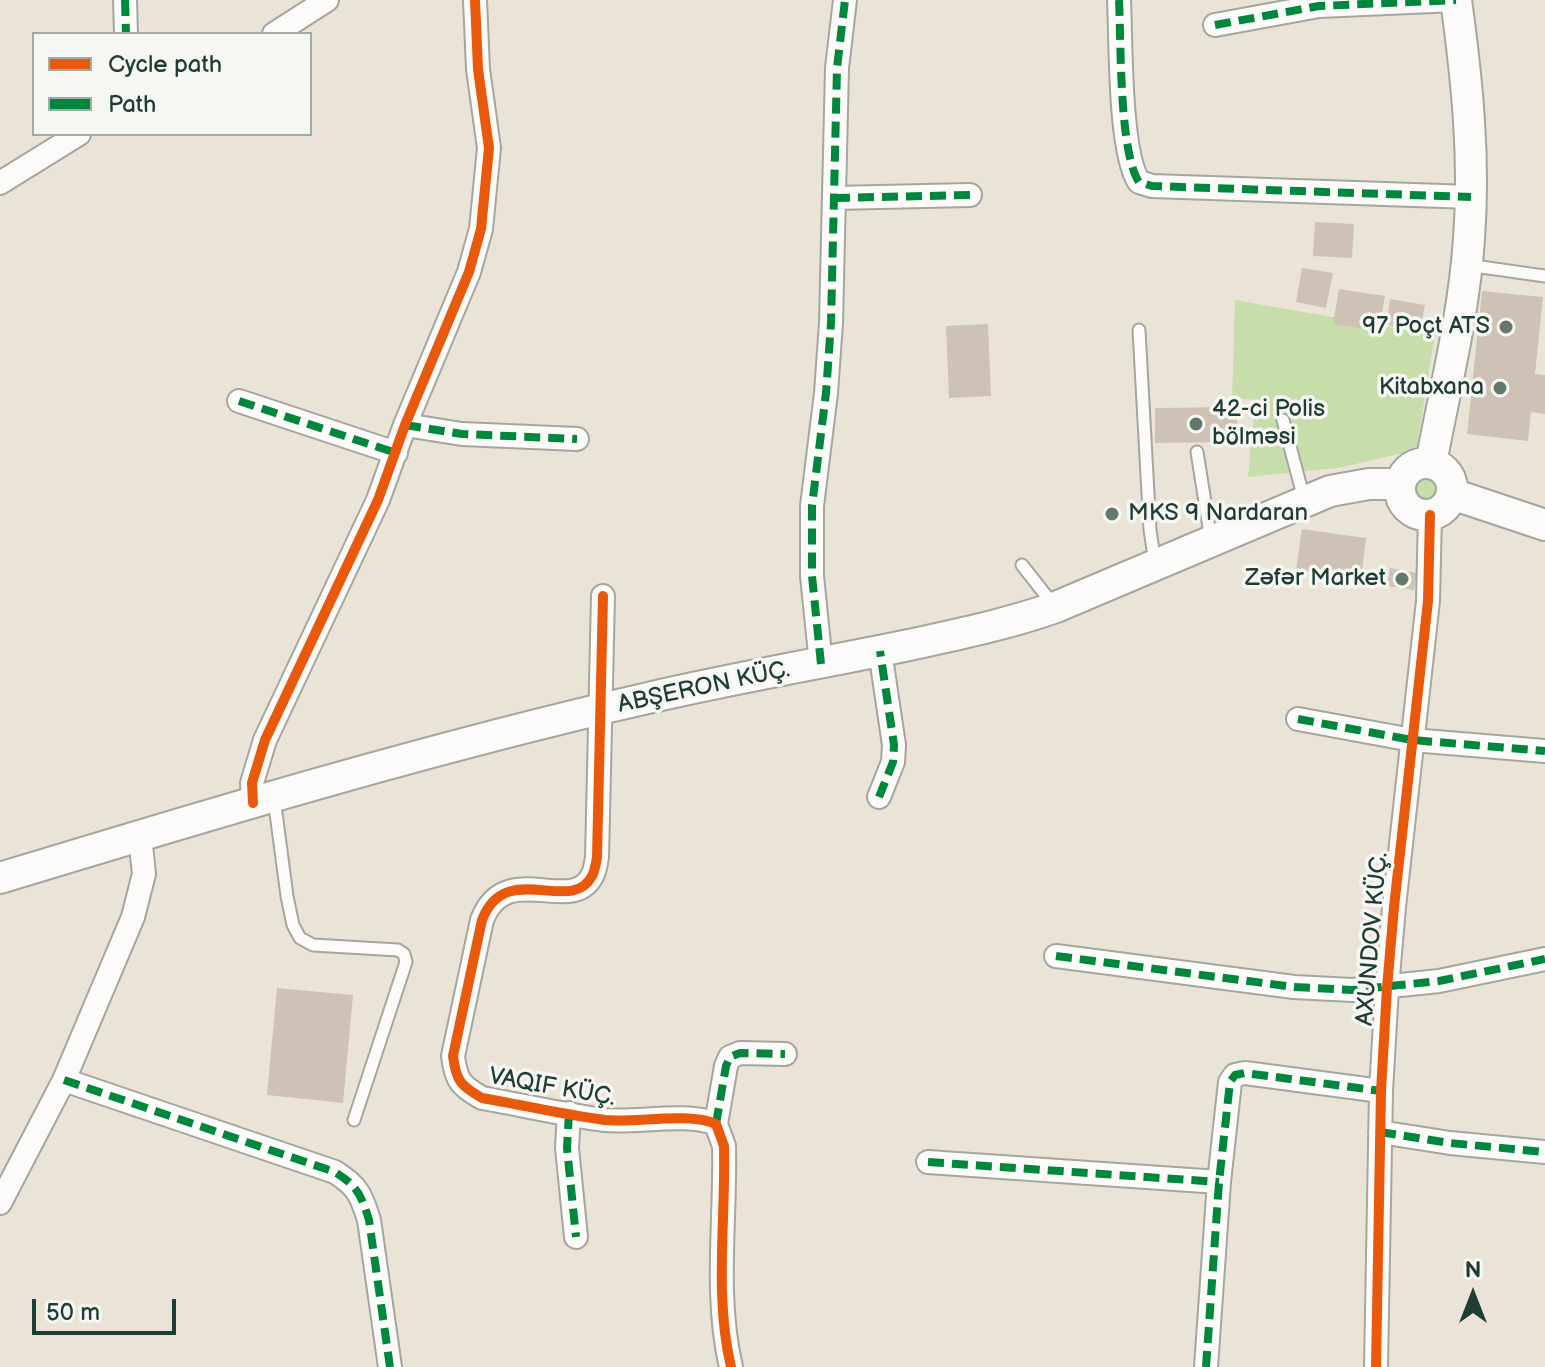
<!DOCTYPE html>
<meta charset="utf-8">
<style>
body{margin:0}
#map{position:relative;width:1545px;height:1367px;overflow:hidden;background:#eae4d8;font-family:"Balsamiq Sans",sans-serif}
canvas{display:block}
.legend{position:absolute;left:32px;top:32px;width:280px;height:104px;box-sizing:border-box;background:#f6f6f2;border:2px solid #a0aca6;margin:0;padding:10px 14px;list-style:none;font-size:24px;color:#1f3d34}
.legend li{display:flex;align-items:center;gap:16px;height:40px}
.legend b{width:40px;border:2px solid #a0aca6}
.north{position:absolute;left:1433px;top:1255px;width:80px;height:80px;-webkit-text-stroke:6px #f6f6f2;paint-order:stroke;rotate:0deg;font-size:22px;font-weight:700;line-height:32px;text-align:center;color:#1f3d34}
.north::after{content:'';display:block;margin:auto;width:28px;height:36px;background:#1f3d34;clip-path:polygon(50% 0,100% 100%,50% 72%,0 100%)}
.scale{position:absolute;left:32px;top:1299px;width:144px;height:36px;box-sizing:border-box;border:4px solid #1f3d34;border-top:0;padding-left:10px;font-size:24px;line-height:28px;white-space:nowrap;color:#1f3d34;-webkit-text-stroke:6px #f6f6f2;paint-order:stroke}
</style>
<div id="map">
<canvas width="1545" height="1367"></canvas>
<ul class="legend">
<li><b style="height:10px;background:#e8590c"></b>Cycle path</li>
<li><b style="height:10px;background:#00873e"></b>Path</li>
</ul>
<div class="north">N</div>
<div class="scale">50 m</div>
</div>
<script>
const context = document.querySelector('canvas').getContext('2d');
context.lineJoin = 'round';
function fill(path, color) { context.fillStyle = color; context.fill(path, 'evenodd'); }
function strokePath(path, color, width, dash) { context.strokeStyle = color; context.lineWidth = width; context.lineCap = dash ? 'butt' : 'round'; context.setLineDash(dash || []); context.stroke(path); }
function drawText(font, color, halo, rows, align = 'center') {
  context.font = font + ' "Balsamiq Sans",sans-serif'; context.lineWidth = 7; context.setLineDash([]); context.textBaseline = 'middle'; context.strokeStyle = halo; context.fillStyle = color; for (const [text, x, y, turn = 0] of rows) {
    context.save(); context.translate(x, y); context.rotate((+turn || 0) * Math.PI / 180); context.textAlign = isNaN(turn) ? turn : align; if (halo) context.strokeText(text, 0, 0); context.fillText(text, 0, 0); context.restore();
  }
}
const green = new Path2D(`
 M1235,300L1435,335L1417,445L1408,452L1338,468L1248,477L1255,400L1232,398Z
 M1411 489a15 15 0 1 1 30 0a15 15 0 1 1-30 0Z`);
const building = new Path2D(`
 M1315,222L1354,224L1352,258L1313,256Z
 M1302,268L1333,273L1326,308L1296,302Z
 M1339,289L1385,296L1379,331L1333,324Z
 M1482,291L1543,297L1535,374L1545,375V414L1531,412L1528,441L1467,434Z
 M1390,299L1425,305L1420,331L1386,325Z
 M988,324L991,396L949,398L946,326Z
 M1237,407V442L1155,443V408Z
 M1302,529L1366,538L1361,579L1296,570Z
 M1390,568L1417,573L1414,590L1387,586Z
 M277,988L353,995L343,1103L267,1095Z`);
const lane = new Path2D(`
 M1467,265L1545,276
 M1139,330L1150,530L1155,563
 M1283,420L1304,499
 M1197,452L1211,540
 M1022,565L1055,607
 M274,798L287,896L293,925L300,938L313,945L398,950L404,954L406,962L354,1120`);
const street = new Path2D(`
 M125,0L126,34
 M1119,0C1121,40 1119,152 1139,182L1152,186L1471,197
 M1215,25L1319,6L1456,0
 M274,34L327,0
 M0,183L79,134
 M834,198L970,195
 M239,401L396,453
 M405,425L462,434L577,439
 M603,596L597,857C596,863 595,871 592,876C571,916 506,858 482,920L453,1056C456,1081 461,1086 482,1098C523,1105 564,1115 605,1120C637,1123 688,1112 716,1124L724,1146C726,1219 714,1295 731,1367
 M821,664L812,576V506L826,393L831,323L837,68L845,0
 M1298,719L1412,740L1545,751
 M879,797L893,762L894,745L880,651
 M253,803L252,783L265,740L378,500L405,425L469,272L481,229L489,148L478,69L475,0
 M1056,956L1294,987L1352,990L1439,981L1545,959
 M64,1080L335,1172C357,1186 361,1194 369,1220L390,1367
 M569,1113L567,1148L576,1237
 M716,1124L726,1066L730,1057L740,1053L785,1054
 M1380,1132L1450,1143L1545,1152
 M928,1162L1219,1182
 M0,1203L64,1080L133,917L144,874L140,836
 M1206,1367L1219,1182L1230,1082L1235,1075L1245,1073L1381,1091
 M1376,1367L1381,1091L1387,988L1394,907L1428,601L1430,515`);
const secondary = new Path2D(`
 M1400 489a26 26 0 1 1 52 0a26 26 0 1 1-52 0Z
 M1431,463C1445,389 1464,314 1469,239C1475,158 1467,80 1456,0
 M1452,494L1545,525
 M0,878C214,813 430,748 648,698C734,678 822,663 909,645C959,634 1008,624 1056,607L1330,491L1369,484H1400`);
const quiet = new Path2D(`
 M125,0L126,34
 M1119,0C1121,40 1119,152 1139,182L1152,186L1471,197
 M1215,25L1319,6L1456,0
 M834,198L970,195
 M239,401L396,453
 M405,425L462,434L577,439
 M821,664L812,576V506L826,393L831,323L837,68L845,0
 M1298,719L1412,740L1545,751
 M879,797L893,762L894,745L880,651
 M1056,956L1294,987L1352,990L1439,981L1545,959
 M64,1080L335,1172C357,1186 361,1194 369,1220L390,1367
 M569,1113L567,1148L576,1237
 M716,1124L726,1066L730,1057L740,1053L785,1054
 M1380,1132L1450,1143L1545,1152
 M928,1162L1219,1182
 M1206,1367L1219,1182L1230,1082L1235,1075L1245,1073L1381,1091`);
const cycleway = new Path2D(`
 M603,596L597,857C596,863 595,871 592,876C571,916 506,858 482,920L453,1056C456,1081 461,1086 482,1098C523,1105 564,1115 605,1120C637,1123 688,1112 716,1124L724,1146C726,1219 714,1295 731,1367
 M253,803L252,783L265,740L378,500L405,425L469,272L481,229L489,148L478,69L475,0
 M1376,1367L1381,1091L1387,988L1394,907L1428,601L1430,515`);
const markers = [
 [1506,327,8,"#66776d"],
 [1500,388,8,"#66776d"],
 [1196,424,8,"#66776d"],
 [1112,514,8,"#66776d"],
 [1402,579,8,"#66776d"]
];
const poiNames = [
 ["97 Poçt ATS",1490,327],
 ["Kitabxana",1484,388],
 ["42-ci Polis",1212,410,"left"],
 ["bölməsi",1212,438,"left"],
 ["MKS 9 Nardaran",1128,514,"left"],
 ["Zəfər Market",1386,579]
];
const streetNames = [
 ["ABŞERON KÜÇ.",704,688,-12],
 ["AXUNDOV KÜÇ.",1373,939,-85],
 ["VAQIF KÜÇ.",552,1088,10]
];
fill(green, '#c7deab');
fill(building, '#cec2b6');
strokePath(lane, '#a5a69e', 15);
strokePath(street, '#a5a69e', 26);
strokePath(secondary, '#a5a69e', 34);
strokePath(lane, '#fcfbf9', 11);
strokePath(street, '#fcfbf9', 22);
strokePath(secondary, '#fcfbf9', 30);
strokePath(quiet, '#00873e', 8, [16, 8]);
strokePath(cycleway, '#e8590c', 10);
for (const [x, y, r, color] of markers) { const dot = new Path2D(); dot.arc(x, y, r, 0, 2 * Math.PI); context.fillStyle = color; context.fill(dot); strokePath(dot, '#f6f6f2', 3); }
drawText('24px', '#1f3d34', '#f6f6f2', poiNames, 'right');
drawText('24px', '#1f3d34', '#f6f6f2', streetNames);
</script>
